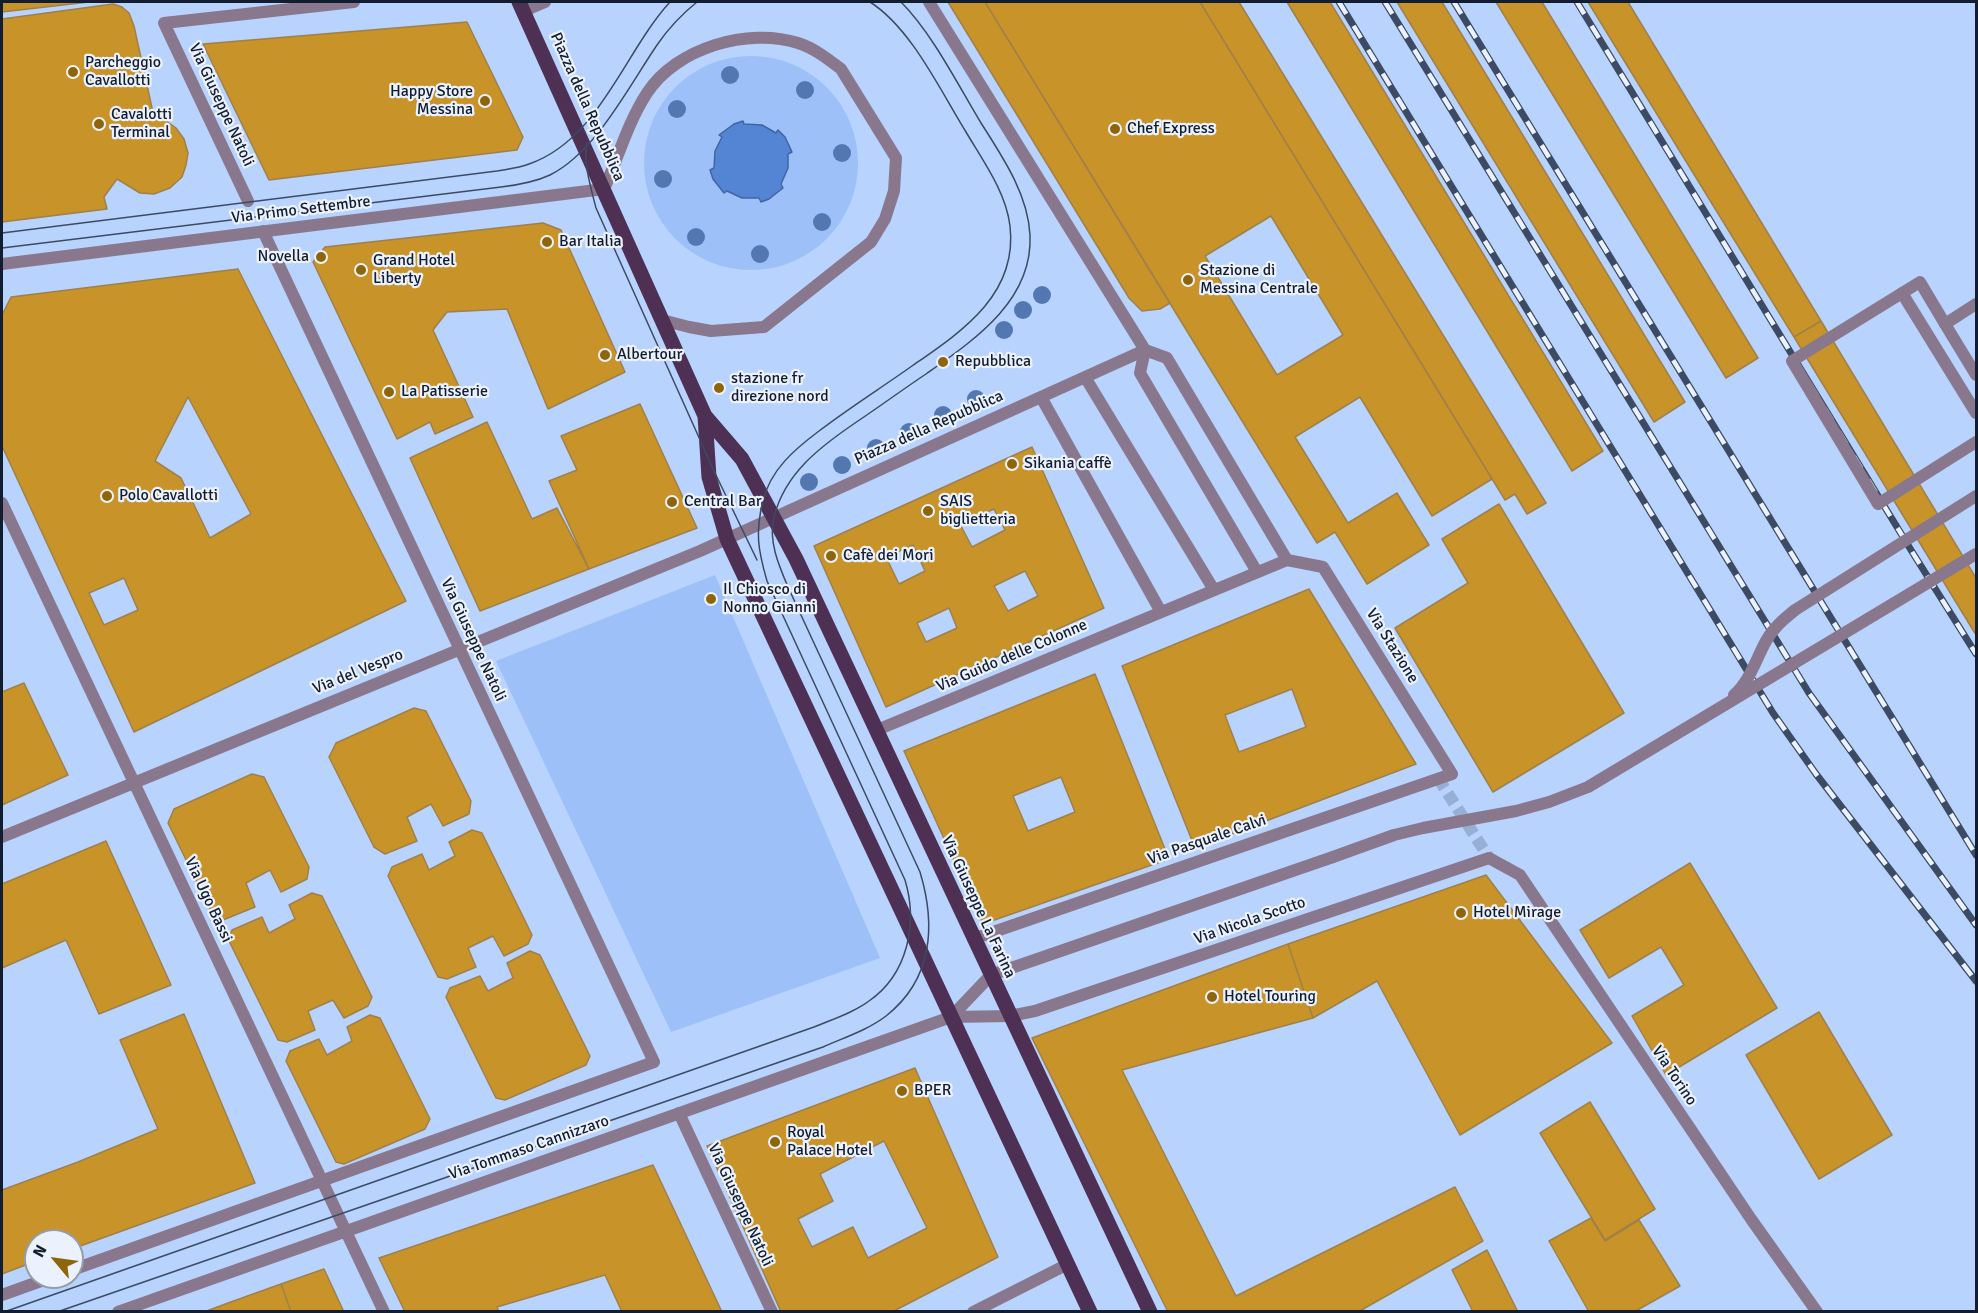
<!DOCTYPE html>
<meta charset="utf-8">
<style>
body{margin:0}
#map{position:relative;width:1978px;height:1313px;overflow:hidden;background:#b8d3fd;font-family:Signika,sans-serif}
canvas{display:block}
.frame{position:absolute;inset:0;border:3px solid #121d30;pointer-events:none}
.north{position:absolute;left:24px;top:1229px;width:60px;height:60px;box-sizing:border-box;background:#ecf2fd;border:2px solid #959dab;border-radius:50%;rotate:299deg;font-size:16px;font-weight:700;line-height:24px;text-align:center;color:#121d30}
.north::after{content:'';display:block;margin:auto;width:21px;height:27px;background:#8e6509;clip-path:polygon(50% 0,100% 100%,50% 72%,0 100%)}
</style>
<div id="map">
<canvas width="1978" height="1313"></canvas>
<div class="frame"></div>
<div class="north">N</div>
</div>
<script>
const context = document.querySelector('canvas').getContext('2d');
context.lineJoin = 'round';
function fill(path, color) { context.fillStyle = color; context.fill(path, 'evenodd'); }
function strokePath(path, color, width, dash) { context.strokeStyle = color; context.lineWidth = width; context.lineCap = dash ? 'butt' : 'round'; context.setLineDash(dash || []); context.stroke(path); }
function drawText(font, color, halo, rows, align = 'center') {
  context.font = font + ' Signika,sans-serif'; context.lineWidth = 4.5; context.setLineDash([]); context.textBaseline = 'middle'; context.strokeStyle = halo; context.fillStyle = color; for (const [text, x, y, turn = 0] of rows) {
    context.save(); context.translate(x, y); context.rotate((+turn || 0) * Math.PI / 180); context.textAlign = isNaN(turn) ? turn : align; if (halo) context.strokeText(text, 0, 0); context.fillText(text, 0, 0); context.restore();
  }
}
const green = new Path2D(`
 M644 163a107 107 0 1 1 214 0a107 107 0 1 1-214 0Z
 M715,575L880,958L671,1032L496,661Z`);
const water = new Path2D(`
 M743,121L744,124L762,125L776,133L778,130L785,137L792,152L788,154V168L781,184L783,188L769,199L761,202L759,198H742L727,191L724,193L713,179L710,170L714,168L715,151L722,137L719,135L734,124Z`);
const building = new Path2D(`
 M2,2H89L2,12Z
 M948,2H985L1170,303L1160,309L1142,311L1129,298Z
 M985,2H1200L1492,479L1432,516L1360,397L1295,437L1348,523L1397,493L1429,545L1367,584L1335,532L1317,543ZM1271,216L1343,335L1277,375L1205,256Z
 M1200,2H1239L1546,503L1527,514L1515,494L1505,500Z
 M1287,2H1330L1603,451L1572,471Z
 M1397,2H1442L1685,402L1654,422Z
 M1496,2H1542L1758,358L1726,378Z
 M1588,2H1628L1821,321L1794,337Z
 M113,4L122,7L129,13L134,26L154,117L165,120L176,128L184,139L188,153L186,165L182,177L170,188L154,194L140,193L117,179L104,197L107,209L2,222V19Z
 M467,22L523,137L517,150L269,180L203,44Z
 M543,223L561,230L625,372L548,409L507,309L447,312L433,330L473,417L435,434L430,422L397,439L313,262L325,247Z
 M238,269L406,601L134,732L2,446V315L11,297ZM188,397L251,514L210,538L181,478L155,461ZM124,578L138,610L104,625L89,593Z
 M1821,321L1976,578V635L1794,337Z
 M640,404L697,528L589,569L549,481L577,470L561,436Z
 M487,422L532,519L557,508L589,569L480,611L410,458Z
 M1032,447L1104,608L886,707L814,546ZM994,509L1005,530L972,547L960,524ZM913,545L925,571L899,584L886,557ZM1025,571L1038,596L1008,611L994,586ZM949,608L957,628L926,642L917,623Z
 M1499,504L1624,713L1493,792L1395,628L1468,583L1442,539Z
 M1309,589L1416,764L1195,848L1122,666ZM1292,689L1306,727L1239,752L1225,715Z
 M1095,674L1169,859L983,924L904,751ZM1061,777L1075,812L1028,831L1013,796Z
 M24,683L68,775L2,805V692Z
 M414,708L426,711L471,801L469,814L443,826L431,804L407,817L417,841L385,854L374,847L329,757L336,743Z
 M252,774L264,777L309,867L307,879L281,892L270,870L246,883L255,907L223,920L212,913L168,823L174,809Z
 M472,830L482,833L532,935L528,944L504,956L493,936L468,948L476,967L447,979L438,977L388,876L392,867L422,854L429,870L455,856L449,842Z
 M106,841L171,985L99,1014L66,940L2,968V884Z
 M1690,863L1777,1008L1666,1075L1632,1016L1684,985L1661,947L1609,978L1580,930Z
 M1486,875L1612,1043L1460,1135L1377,981L1313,1018L1288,944Z
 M312,893L322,896L372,997L368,1006L344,1018L333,1000L308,1011L315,1030L287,1042L278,1040L228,939L232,930L262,917L269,933L295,919L289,905Z
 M1288,944L1313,1018L1122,1070L1236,1296L1455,1187L1483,1241L1358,1312H1168L1032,1038Z
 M530,951L540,955L590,1056L586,1065L505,1100L496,1098L446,997L450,988L480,976L488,991L513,978L507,963Z
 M1819,1012L1892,1135L1819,1179L1746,1055Z
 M184,1014L255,1183L72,1249V1241H36V1261L2,1274V1190L78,1162L158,1129L120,1040Z
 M370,1015L380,1018L430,1119L425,1129L344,1164L336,1162L286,1061L290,1051L319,1039L327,1055L352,1041L347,1027Z
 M915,1068L998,1257L892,1312H781L707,1146ZM884,1141L927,1228L868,1258L853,1227L812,1247L798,1219L833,1201L820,1174Z
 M1590,1102L1655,1209L1605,1240L1540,1133Z
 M653,1165L722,1312H622L605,1275L497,1307L499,1312H405L379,1258Z
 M1591,1218L1605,1241L1639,1220L1680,1286L1634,1312H1589L1549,1241Z
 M1487,1250L1518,1312H1473L1452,1270Z
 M324,1269L344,1312H291L281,1284Z
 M281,1284L291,1312H204L228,1303Z`);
const minorTunnel = new Path2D(`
 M1438,778L1489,858`);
const service = new Path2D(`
 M604,189C618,158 628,122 647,93C676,48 748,27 798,43C814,48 828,59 841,69L896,158L894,191L885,219L871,242L764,327L711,331L689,327L662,320
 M1902,293L1976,413
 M1976,304L1945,324L1976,375`);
const minor = new Path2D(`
 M929,2L1145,350L1140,373L1257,572
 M524,11L545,2
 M248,201L164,23L354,2
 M2,264L604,189
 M1145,350L1167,358L1287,560
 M1085,377L1214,590
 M1041,397L1161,612
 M2,503L384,1312
 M877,730L1287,560
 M2,837L700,551L1145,350
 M973,939L1452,774L1323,567L1287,560
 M951,1017L1010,1016L1035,1011L1489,858L1520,875L1751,1219L1817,1312
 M951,1017L991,975L1333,857
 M679,1113L772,1312
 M72,1270L654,1062L263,231
 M2,1295L52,1277
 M973,1312L1068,1264`);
const tertiary = new Path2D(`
 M118,1312L951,1017`);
const primary = new Path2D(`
 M519,2L705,416L742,459L796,559L1150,1312
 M705,416L709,477L727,539L1090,1312`);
const tram = new Path2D(`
 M587,143C582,159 592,192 596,208L714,471L757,560
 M2,233L497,171C508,169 519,168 529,164C599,140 624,52 670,2
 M2,248L501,187C518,185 535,182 550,175C596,152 629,86 657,45C668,29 682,14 697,2
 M4,1312L814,1027C833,1019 853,1013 869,1001C908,974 918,923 905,880L767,581C758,550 755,532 763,501C770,470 795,449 819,431C849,408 881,388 912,366C961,332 1018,295 1010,226C1006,192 983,161 966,132C940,90 911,28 870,2
 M57,1312L823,1047C843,1038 868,1030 886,1016C933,979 936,925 920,872L788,587C779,566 768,541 774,517C785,473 820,447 855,423C879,407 902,390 926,374C974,340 1033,301 1030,235C1028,194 1002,156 981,123C958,85 932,33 901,2`);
const rail = new Path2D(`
 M1339,2L1773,713L1816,774L1976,981
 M1385,2L1809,693L1976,925
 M1454,2L1976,855
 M1577,2L1911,550L1976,654`);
const serviceBridge = new Path2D(`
 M1945,324L1920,282L1792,361L1878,504L1976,442`);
const minorBridge = new Path2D(`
 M1734,695C1750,681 1756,659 1766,641C1773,628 1784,619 1795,610L1976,496
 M1333,857L1394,835L1423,828L1516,811L1549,802L1588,787L1976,554`);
const trees = [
 [730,75],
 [805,90],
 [677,109],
 [842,153],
 [663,179],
 [822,222],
 [696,237],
 [760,254],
 [1042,295],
 [1023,310],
 [1004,330],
 [976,399],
 [943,415],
 [909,432],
 [876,448],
 [842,465],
 [809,482]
];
const markers = [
 [73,72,6,"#8e6509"],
 [485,101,6,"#8e6509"],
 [99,124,6,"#8e6509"],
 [1115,129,6,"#8e6509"],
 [547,242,6,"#8e6509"],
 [321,257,6,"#8e6509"],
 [361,270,6,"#8e6509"],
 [1188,280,6,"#8e6509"],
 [605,355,6,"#8e6509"],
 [943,362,6,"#8e6509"],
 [719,388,6,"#8e6509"],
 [389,392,6,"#8e6509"],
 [1012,464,6,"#8e6509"],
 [107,496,6,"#8e6509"],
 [672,502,6,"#8e6509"],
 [928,511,6,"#8e6509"],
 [831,556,6,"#8e6509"],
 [711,599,6,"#8e6509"],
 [1461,913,6,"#8e6509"],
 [1212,997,6,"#8e6509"],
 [902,1091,6,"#8e6509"],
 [775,1142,6,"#8e6509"]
];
const poiNames = [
 ["Parcheggio",85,63],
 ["Cavallotti",85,81],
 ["Happy Store",473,92,"right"],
 ["Messina",473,110,"right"],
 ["Cavalotti",111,115],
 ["Terminal",111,133],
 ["Chef Express",1127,129],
 ["Bar Italia",559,242],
 ["Novella",309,257,"right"],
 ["Grand Hotel",373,261],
 ["Liberty",373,279],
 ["Stazione di",1200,271],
 ["Messina Centrale",1200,289],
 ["Albertour",617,355],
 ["Repubblica",955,362],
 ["stazione fr",731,379],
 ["direzione nord",731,397],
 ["La Patisserie",401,392],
 ["Sikania caffè",1024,464],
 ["Polo Cavallotti",119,496],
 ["Central Bar",684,502],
 ["SAIS",940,502],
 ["biglietteria",940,520],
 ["Cafè dei Mori",843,556],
 ["Il Chiosco di",723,590],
 ["Nonno Gianni",723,608],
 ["Hotel Mirage",1473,913],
 ["Hotel Touring",1224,997],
 ["BPER",914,1091],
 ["Royal",787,1133],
 ["Palace Hotel",787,1151]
];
const streetNames = [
 ["Via Giuseppe Natoli",221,105,65],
 ["Piazza della Repubblica",587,107,66],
 ["Via Primo Settembre",301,210,-7],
 ["Piazza della Repubblica",929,428,-24],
 ["Via Giuseppe Natoli",473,640,65],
 ["Via Stazione",1392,646,58],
 ["Via Guido delle Colonne",1012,656,-23],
 ["Via del Vespro",358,672,-22],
 ["Via Pasquale Calvi",1207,840,-19],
 ["Via Ugo Bassi",208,900,65],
 ["Via Giuseppe La Farina",978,907,65],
 ["Via Nicola Scotto",1250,921,-19],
 ["Via Torino",1674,1076,56],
 ["Via Tommaso Cannizzaro",529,1148,-19],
 ["Via Giuseppe Natoli",740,1205,65]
];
fill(green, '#9dc0f8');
fill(water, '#5484d4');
strokePath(water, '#4065a3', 1.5);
fill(building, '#c89328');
strokePath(building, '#a0804a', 1.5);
strokePath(minorTunnel, '#97afd4', 12, [12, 6]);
strokePath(service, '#89788d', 12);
strokePath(minor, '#89788d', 12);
strokePath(tertiary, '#89788d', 12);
strokePath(primary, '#4d3053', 15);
strokePath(tram, '#3c4b63', 1.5);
strokePath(rail, '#3c4b63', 7);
strokePath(rail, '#ecf2fd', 4.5, [14]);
strokePath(serviceBridge, '#89788d', 12);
strokePath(minorBridge, '#89788d', 12);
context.fillStyle = '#5377b1';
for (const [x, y] of trees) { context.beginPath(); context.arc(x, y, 9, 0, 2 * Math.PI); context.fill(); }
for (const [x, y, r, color] of markers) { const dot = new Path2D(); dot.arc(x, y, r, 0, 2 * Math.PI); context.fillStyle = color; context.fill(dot); strokePath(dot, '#ecf2fd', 2); }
drawText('16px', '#121d30', '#ecf2fd', poiNames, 'left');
drawText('16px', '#121d30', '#ecf2fd', streetNames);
</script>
